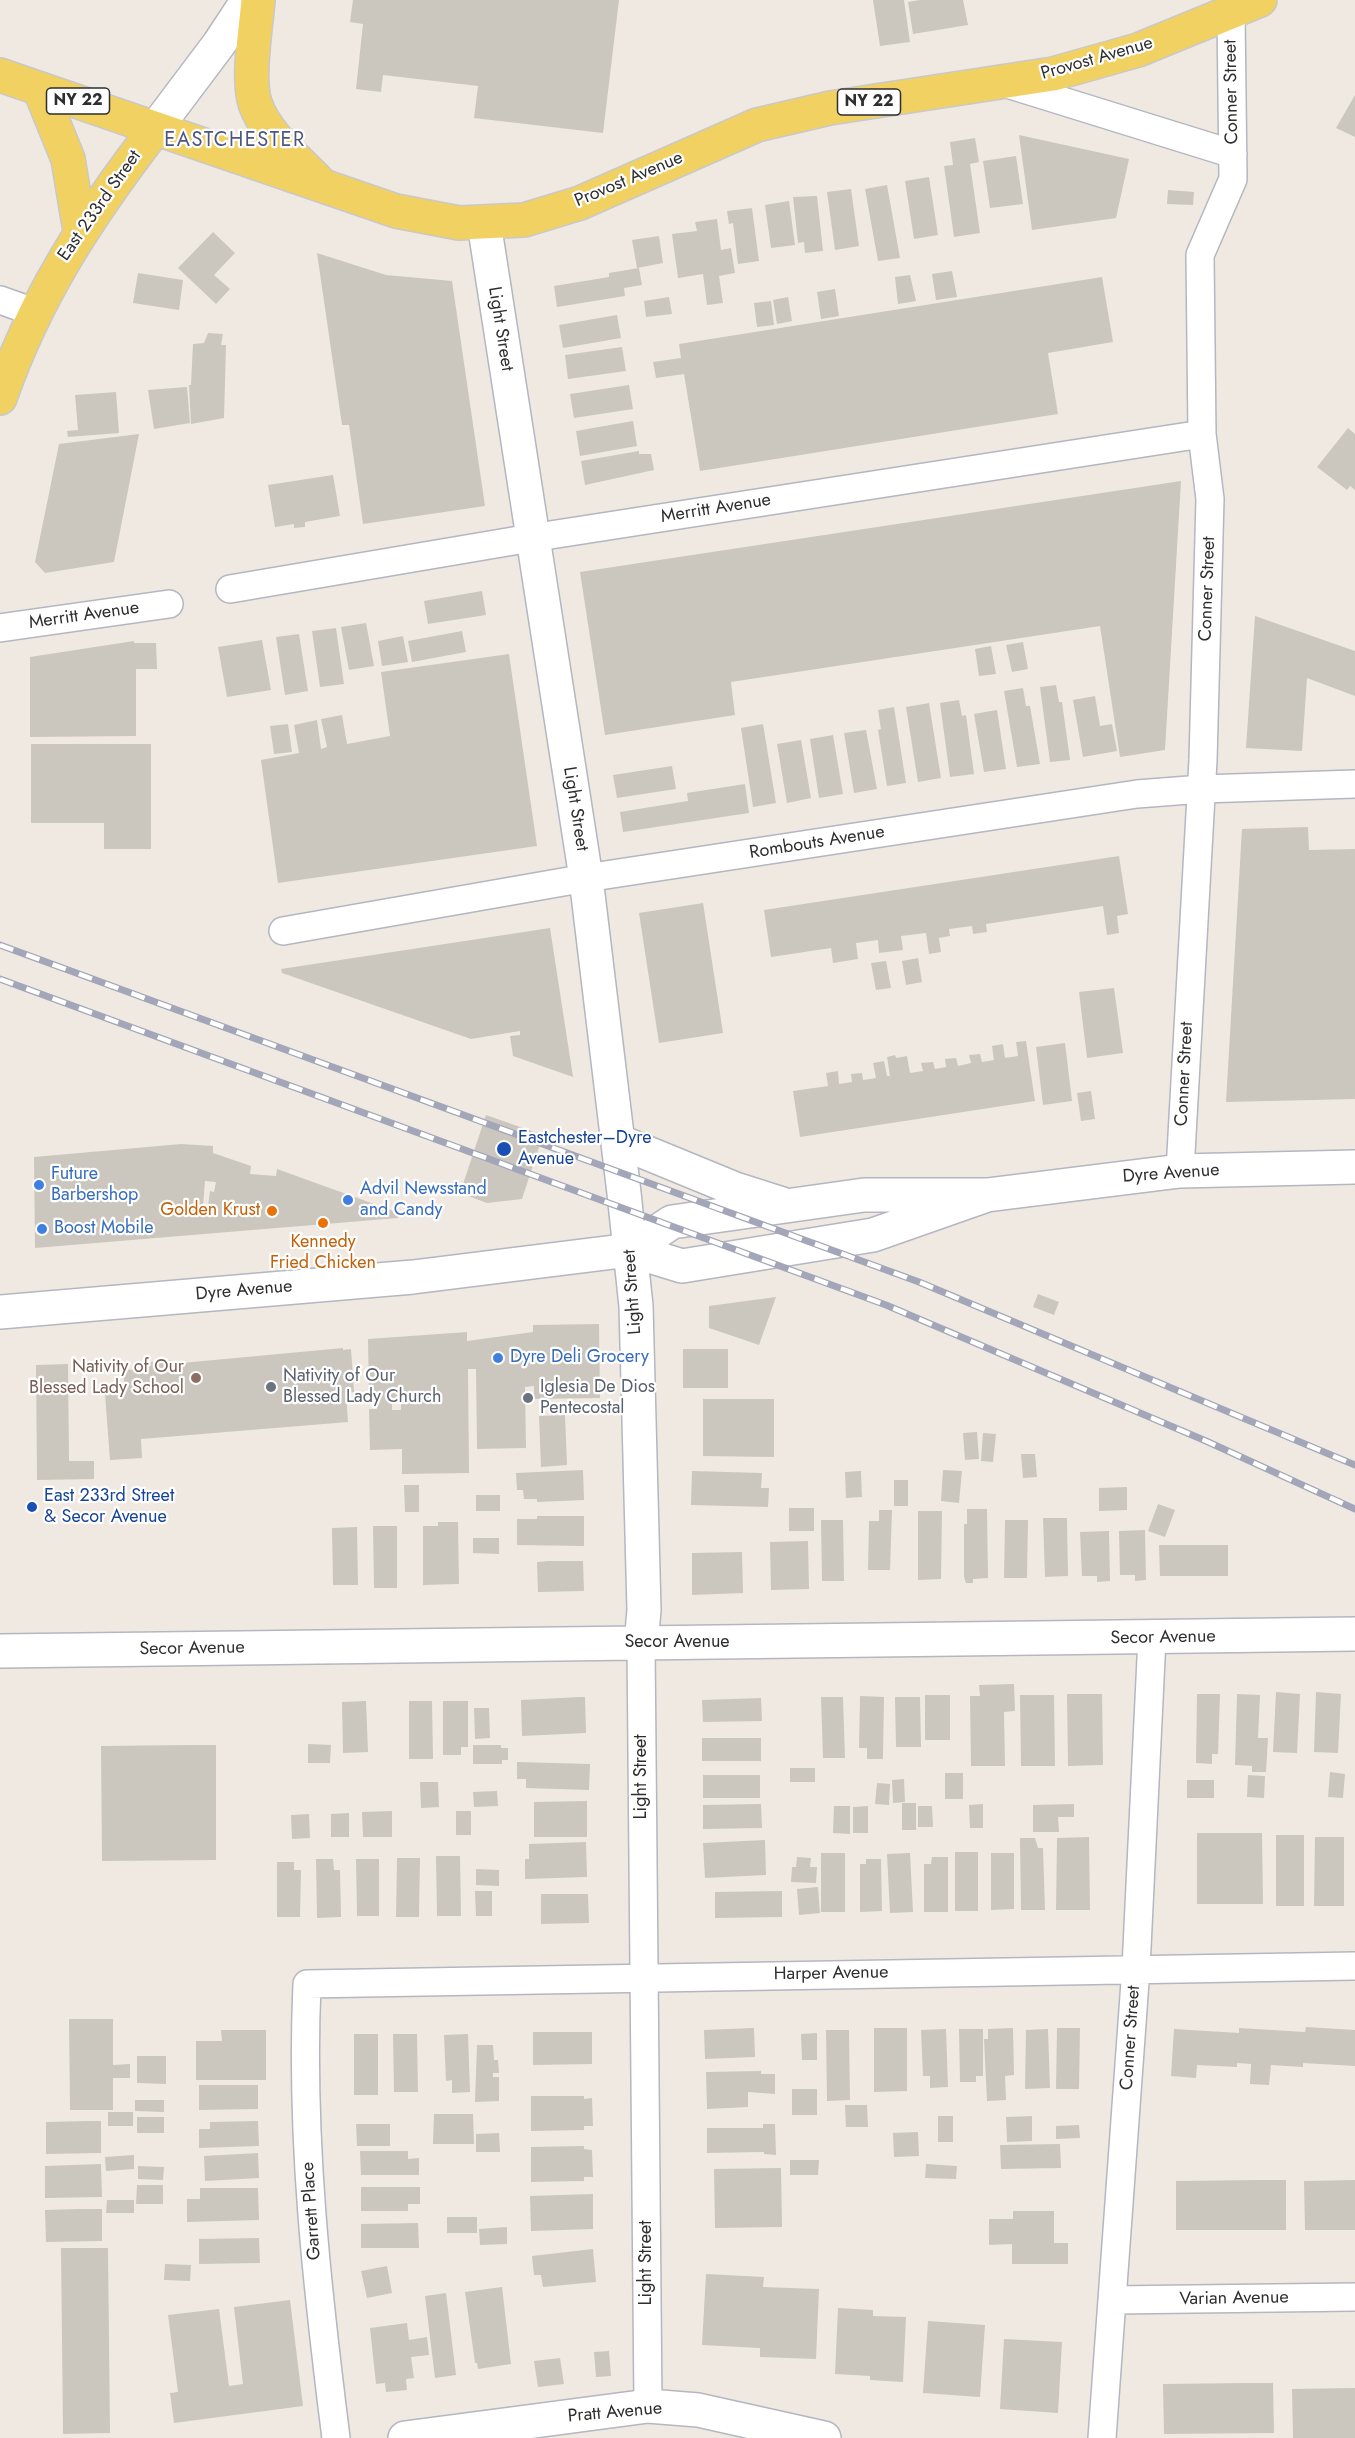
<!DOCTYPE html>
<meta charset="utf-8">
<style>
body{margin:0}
canvas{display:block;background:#efe9e1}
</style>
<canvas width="1355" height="2438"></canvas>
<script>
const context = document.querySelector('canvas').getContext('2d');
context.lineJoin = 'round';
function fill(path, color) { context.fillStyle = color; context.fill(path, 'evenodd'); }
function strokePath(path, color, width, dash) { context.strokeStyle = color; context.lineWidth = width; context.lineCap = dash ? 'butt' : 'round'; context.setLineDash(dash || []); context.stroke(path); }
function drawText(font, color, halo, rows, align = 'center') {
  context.font = font + ' Jost,sans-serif'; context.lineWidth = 4.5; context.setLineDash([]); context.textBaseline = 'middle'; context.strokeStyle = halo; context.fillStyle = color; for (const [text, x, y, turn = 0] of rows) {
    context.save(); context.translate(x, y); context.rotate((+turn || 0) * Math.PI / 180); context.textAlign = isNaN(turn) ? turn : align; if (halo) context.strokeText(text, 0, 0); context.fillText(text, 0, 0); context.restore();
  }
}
const building = new Path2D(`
 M353,0H619L603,133L474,118L478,86L383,75L381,92L356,89L363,24L350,22Z
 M873,0H904L910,42L880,46Z
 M920,0H963L968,25L913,34L908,2Z
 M1355,95V137L1336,128Z
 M1019,135L1129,159L1116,218L1032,230Z
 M975,138L979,162L970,164L980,233L954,237L944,166L953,165L950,142Z
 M1016,156L1023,204L990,208L983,161Z
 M929,177L938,235L914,239L905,181Z
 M887,185L900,258L878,261L865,189Z
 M851,189L859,246L835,250L827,192Z
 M1168,190L1194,192L1193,205L1167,204Z
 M817,196L823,251L805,253L804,242L798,243L793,197Z
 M789,201L795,245L771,248L765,205Z
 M752,208L759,261L738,264L733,223L729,224L727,211Z
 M717,219L721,250L731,248L735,273L719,276L723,303L707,305L703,274L678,278L672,234L697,231L695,222Z
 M213,232L235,253L214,275L230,289L216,304L178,268Z
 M659,236L663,263L637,268L632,240Z
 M317,253L386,275L452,281L485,506L363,524L349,425H342Z
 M639,268L642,285L624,288L625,296L557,307L554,286L609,277V273Z
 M952,271L957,297L936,300L932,274Z
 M138,273L183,280L179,310L133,303Z
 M910,275L916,301L898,304L895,277Z
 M1102,277L1113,342L1048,353L1058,414L700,471L684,374L656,378L653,362L681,358L679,344Z
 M835,289L839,316L821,319L817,292Z
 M669,297L672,314L646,317L644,301Z
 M788,297L792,321L777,324L773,300Z
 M771,301L774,325L757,327L754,303Z
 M617,315L621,338L563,348L559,325Z
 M208,333L223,334L221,345H226L224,418L191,424L189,385H191L193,344L204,343Z
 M622,347L626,371L568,379L565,355Z
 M629,385L633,409L574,418L570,394Z
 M187,387L190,423L154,429L148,390Z
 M116,392L119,433L68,437L67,431L78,430L75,395Z
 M633,421L637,446L580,456L576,431Z
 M1348,428L1355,434V490L1350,486L1347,490L1317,467Z
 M139,434L114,562L45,573L35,562L59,444Z
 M639,451V454H651L654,470L585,485L581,461Z
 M333,475L340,516L305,522V527L294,528V524L275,527L268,485Z
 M1181,481L1165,750L1120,757L1100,626L731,682L735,715L605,735L580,572Z
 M482,591L486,615L428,624L424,601Z
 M1255,616L1355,651V696L1307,678L1302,751L1246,748Z
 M366,623L374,666L349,670L341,627Z
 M336,628L344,684L320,687L312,631Z
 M462,631L466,652L412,662L408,641Z
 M299,634L308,691L285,695L276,637Z
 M403,636L408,662L382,666L378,641Z
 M262,640L271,690L227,697L218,647Z
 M134,641V643H156L157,669H136V736L30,737V657Z
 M1023,642L1028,669L1012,672L1006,645Z
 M991,646L996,674L979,676L975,649Z
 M509,654L537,846L278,883L261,760L299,753L294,725L317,720L321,749L327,747L321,719L342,715L347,744L390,736L381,672Z
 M1056,685L1059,702H1062L1070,760L1050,762L1040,687Z
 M1023,688L1026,706H1030L1040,764L1017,767L1004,691Z
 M1095,696L1100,726L1112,724L1117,751L1083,757L1073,700Z
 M959,700L962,716L966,715L974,774L950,777L940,703Z
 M929,703L941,778L918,782L906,707Z
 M894,707L906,783L887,786L878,730L881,729L878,710Z
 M997,710L1006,769L984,772L974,714Z
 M288,724L292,752L274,754L270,726Z
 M763,724L776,803L753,807L741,728Z
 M866,730L877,789L854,793L844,733Z
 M833,735L843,794L819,798L810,739Z
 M801,740L811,798L787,803L777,744Z
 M31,744H151V849H104V823H31Z
 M672,766L676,789L617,798L613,775Z
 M745,784L749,813L623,832L620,812L688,801L687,793Z
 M1308,827L1309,850L1355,849V1099L1226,1102L1242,829Z
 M1119,856L1128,914L1117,916L1119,933L1107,935L1103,906L986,924L987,932L973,934L972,926L949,929L950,936L939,938L941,952L929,954L926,933L901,936L903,950L879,953L878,940L856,943L858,959L845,961L833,963L831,948L771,957L764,910Z
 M703,903L723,1033L659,1043L639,913Z
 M550,928L573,1077L513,1056L510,1036L520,1035V1031L471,1039L282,973L281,969Z
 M918,958L922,982L906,985L902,961Z
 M886,961L891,988L876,990L871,963Z
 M1114,988L1123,1053L1087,1058L1079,992Z
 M1026,1041L1035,1101L800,1137L793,1091L828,1086L826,1073L838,1071L839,1084L852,1082L851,1074L862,1073L863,1080L876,1078L873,1063L884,1061L887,1076H890L887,1057L895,1055L896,1058L907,1056L910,1073L923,1071L921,1063L933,1062L935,1069L946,1067L945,1059L956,1058L958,1066L971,1063L969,1055L980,1054L982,1062L994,1060L992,1046L1003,1044L1005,1058L1018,1056L1016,1042Z
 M1065,1043L1072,1101L1043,1105L1036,1047Z
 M1091,1091L1095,1119L1081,1121L1077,1093Z
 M486,1115L543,1135L522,1199L487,1203L460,1193Z
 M181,1144L213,1146V1153L251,1166L250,1174L276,1176L277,1169L399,1213L398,1218L35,1248L34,1157ZM205,1181L216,1182L214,1192L210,1191L208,1206H203Z
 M1038,1294L1059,1302L1054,1315L1033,1307Z
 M776,1297L759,1345L709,1328V1306Z
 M599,1324L600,1398L534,1399V1386L525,1387L526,1448L477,1449L476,1369H468L469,1473L402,1474V1449L370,1450L369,1409H377V1399H369L368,1339L467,1332V1341L533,1332V1325ZM392,1398H401V1410H392Z
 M343,1348V1350L351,1349L354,1392L346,1393L348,1422L141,1439L142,1458L110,1460L105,1394L125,1392L123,1370L143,1369V1363L171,1360V1364Z
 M683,1349H728V1388H683Z
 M68,1364L69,1461H94V1479L37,1480L36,1365Z
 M703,1399H774V1457L703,1456Z
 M565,1415L567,1465L541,1467L539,1416Z
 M977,1432L979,1459L965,1460L963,1433Z
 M983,1433L996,1434L993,1462L981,1461Z
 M1021,1454H1035L1037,1477L1023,1478Z
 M583,1470L584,1500L537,1502V1499H524L523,1490H517L516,1473Z
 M943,1470L962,1471L959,1503L941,1501Z
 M692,1471L762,1473L761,1488H769L768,1507L691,1505Z
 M861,1471L862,1497L846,1498L845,1472Z
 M894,1480H908V1506H894Z
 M404,1485H419V1512H405Z
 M1127,1487V1510L1099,1511V1488Z
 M476,1495H500V1511H476Z
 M1158,1504L1175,1510L1165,1537L1148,1531Z
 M789,1508H814V1531H789Z
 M967,1509H987L988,1578L973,1579V1583H966L964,1577V1524H967Z
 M879,1510H892L890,1570H868L869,1521H879Z
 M918,1511H942L941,1579L918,1580Z
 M537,1516H584V1546L517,1545V1519H537Z
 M1043,1518H1067L1068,1576L1045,1577Z
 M821,1520H843L844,1581H822Z
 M1005,1520H1028L1027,1578H1004Z
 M438,1522H458L459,1584L423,1585V1526H438Z
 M373,1526H397V1588H374Z
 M357,1527L358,1585H333L332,1528Z
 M1145,1530L1146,1580L1135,1581V1575H1120L1119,1531Z
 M1109,1531L1110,1581L1097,1582V1576H1082L1080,1532Z
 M473,1538H499V1554L473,1553Z
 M808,1541L809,1589L771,1590L770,1542Z
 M1159,1545H1228V1576H1160Z
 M742,1552L743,1593L692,1595V1553Z
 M549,1561H583L584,1591L538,1592L537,1562Z
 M1014,1684L1015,1711L1004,1712L1005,1766H971L970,1696H980L979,1685Z
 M1276,1692L1300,1694L1297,1753L1273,1752Z
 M1316,1692L1341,1694L1338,1753L1314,1752Z
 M1067,1694H1102L1103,1765L1068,1766Z
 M1197,1694H1220L1218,1754H1212V1764L1196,1763Z
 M1237,1694L1260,1695L1258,1738H1268L1266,1772H1252V1766L1235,1765Z
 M925,1695H950V1740H925Z
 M1020,1695H1054L1055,1766H1021Z
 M860,1696L884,1697L883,1759H867V1748H859Z
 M580,1697H585L586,1733L522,1736L521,1700Z
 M821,1697H843L845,1758H823Z
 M895,1697H920L921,1747H896Z
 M761,1698L762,1721L703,1722L702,1700Z
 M366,1701L368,1752L343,1753L342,1702Z
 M409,1701H432L433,1759H409Z
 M443,1701H468V1747H461V1755H443Z
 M474,1708H489L490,1738L475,1739Z
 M702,1738H761V1761H702Z
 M308,1744L331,1745L330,1763H308Z
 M190,1745H216V1860L102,1861L101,1746Z
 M473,1745H501V1748H508V1760H502V1764H473Z
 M517,1762L590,1764L589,1790L526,1788V1779H517Z
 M790,1768H815V1782H790Z
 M1330,1772L1345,1774L1343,1798L1328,1797Z
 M945,1773H963V1799H945Z
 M703,1775H760V1798H703Z
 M1248,1775L1265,1776L1264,1798L1247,1797Z
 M904,1779L905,1802L893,1803L892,1780Z
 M1187,1780H1214V1798H1187Z
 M420,1782H438L439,1807L421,1808Z
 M877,1783L890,1784L889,1805L875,1804Z
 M497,1791L498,1806L474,1807L473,1792Z
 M587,1801V1837H534V1802Z
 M902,1803H916V1830H902Z
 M761,1804L762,1828L703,1829V1805Z
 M983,1804V1828H970L969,1805Z
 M1074,1804V1817H1058L1059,1832H1033V1805Z
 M834,1806H850V1834L833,1833Z
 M868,1806V1833H853V1807Z
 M918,1806H932L933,1827H918Z
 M392,1811V1837H363L362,1812Z
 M456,1811H471V1835H456Z
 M349,1813V1837H331V1814Z
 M309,1814L310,1838L292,1839L291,1815Z
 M1197,1833H1262L1263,1904H1197Z
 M1276,1835H1304V1906H1276Z
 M1089,1837L1090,1910H1056L1057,1838Z
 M1315,1837H1344V1906H1314Z
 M1020,1838H1035L1038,1848H1043L1045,1910H1021Z
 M765,1840L766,1875L705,1878L703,1843Z
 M586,1842L587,1877L525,1879V1859H529V1844Z
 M955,1852H978V1911H955Z
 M821,1853H845V1912H821Z
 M910,1853L913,1912L890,1913L887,1854Z
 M991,1853H1014V1909L991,1910Z
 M436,1856H460L461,1916H437Z
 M797,1857L811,1858L810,1867H817L816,1883L791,1882L792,1867H796Z
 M932,1857H948V1912H924V1864H931Z
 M397,1858H420L419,1917H396Z
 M316,1859H333L334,1870H340L341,1917L317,1918Z
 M356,1859H379V1916H357Z
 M866,1859H881L882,1911L860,1912V1864H866Z
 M277,1862H294V1870H301L300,1917H277Z
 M476,1869L499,1870V1886L476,1885Z
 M818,1887L820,1913L799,1915L797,1889Z
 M475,1891H492V1916H476Z
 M782,1891V1917L715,1918V1892Z
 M541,1894H588L589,1923L541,1924Z
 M69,2019H113V2065L130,2064V2078H113V2110H70Z
 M1306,2027L1355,2030V2066L1303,2063V2067L1271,2065L1269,2085L1250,2084L1251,2064L1237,2063V2067L1197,2065L1196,2078L1171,2076L1174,2029L1239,2033V2028L1305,2032Z
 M754,2028L755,2057L705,2059L704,2030Z
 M874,2028H907V2091L874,2092Z
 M1013,2028L1014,2075L1005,2076L1006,2100L987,2101L984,2039H988V2029Z
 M1057,2028H1080L1079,2089H1056Z
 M946,2029L948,2087L930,2088V2076H923L921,2030Z
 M959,2029H983V2076H976V2082H960Z
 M1048,2029L1050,2088L1025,2089L1026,2030Z
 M221,2030H266V2080H196V2041H222Z
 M826,2030H849L850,2100L827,2101Z
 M533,2032H592V2064L533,2065Z
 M817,2033V2060H802L801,2034Z
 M354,2034H378V2095H354Z
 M393,2034H417L418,2092H394Z
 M468,2034L470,2092L452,2093V2080L446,2081L444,2035Z
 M477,2045H493L494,2060H498L499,2073H493V2077H499V2101L475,2102Z
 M137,2056H166V2084L137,2083Z
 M761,2071V2074H775V2094L748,2092V2107L707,2109L706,2072Z
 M199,2085H258V2109L199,2110Z
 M792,2089H817V2115H792Z
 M531,2096H584V2099L592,2098L593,2126H584V2130L531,2131Z
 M135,2100H164V2112L135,2111Z
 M845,2105H867L868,2127H846Z
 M108,2112H133V2126H108Z
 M434,2114H473L474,2144H433Z
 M938,2116H953V2142H938Z
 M1032,2116V2141L1007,2142L1006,2117Z
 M137,2117H164V2133H137Z
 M88,2121H101V2153L46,2154V2122Z
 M258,2121L259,2146L199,2148V2129H210V2122Z
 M356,2124H390V2146H357Z
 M763,2124H775L776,2155L764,2154V2152L707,2153V2128H763Z
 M1079,2125L1080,2138L1056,2139V2126Z
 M918,2132L919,2156L894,2157L893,2133Z
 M499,2133L500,2152H476V2134Z
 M1060,2144L1061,2168L1001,2169L1000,2145Z
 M584,2146V2149L592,2150L593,2177H584V2181L531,2182V2147Z
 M360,2151H408V2159L419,2158V2175H361Z
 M258,2153L259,2178L205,2181L204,2156Z
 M134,2155V2169L106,2171L105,2157Z
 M790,2160H819L818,2175H790Z
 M101,2164L102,2197L45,2198V2166Z
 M926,2164L957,2166L956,2179L925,2178Z
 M138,2166L164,2167L163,2180L138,2179Z
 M781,2168L782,2227L715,2228L714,2169Z
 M1257,2180H1286V2230H1176V2181Z
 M1355,2180V2230H1305L1304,2181Z
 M137,2185H163V2204H136Z
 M361,2187H420V2204H408V2211H361Z
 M200,2188H258L259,2220L187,2222V2199H200Z
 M593,2194V2229L531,2231L530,2196Z
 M107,2200H134V2213H106Z
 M78,2209H102V2241L46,2242L45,2210Z
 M1013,2211H1054V2243H1068V2264H1012V2244L989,2245V2219H1013Z
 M447,2217H477V2233H447Z
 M418,2223L419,2248H361V2224Z
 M507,2227V2244L480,2245L479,2229Z
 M259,2238L260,2263L199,2264V2239Z
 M61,2248H108L110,2433L63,2434Z
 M593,2249L596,2282L543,2287L541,2275H534L532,2256Z
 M165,2264L191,2265L190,2281L164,2280Z
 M387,2266L392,2293L367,2298L361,2271Z
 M706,2274L764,2277L763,2287L819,2289L816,2359L760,2357V2348L702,2345Z
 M502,2287L511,2364L478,2369L477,2363H475L465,2292Z
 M446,2293L456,2375L435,2378L425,2296Z
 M290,2300L303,2406L174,2423L170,2393L178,2392L168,2315L219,2309L229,2386L243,2384L234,2307Z
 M838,2308L873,2310V2316L906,2317L903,2382L870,2380V2376L835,2374Z
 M928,2321L985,2325L980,2397L923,2393Z
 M407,2323L409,2340L427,2337L429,2355L411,2357L414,2378L406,2379L407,2390L386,2392L385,2383L376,2384L370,2328Z
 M1004,2339L1062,2342L1058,2413L1000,2409Z
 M609,2351L611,2376L596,2377L594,2352Z
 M560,2358L564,2384L538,2387L534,2361Z
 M1244,2383H1273L1274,2433L1164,2434L1163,2384Z
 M1355,2388V2438H1293L1292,2389Z`);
const street = new Path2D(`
 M1001,82L1233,154
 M0,300L34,312
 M230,589L531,538L1202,434
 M0,628L169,604
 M283,931L586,878L1137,794L1202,789L1355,784
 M1180,1171L1203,760L1210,499L1202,434L1200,255L1233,179L1231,14
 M641,1644L648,2406
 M1113,2300L1355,2297
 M336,2438C317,2288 300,2136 307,1984L1355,1966
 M1102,2438L1136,1968L1152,1638`);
const secondary = new Path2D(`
 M155,129L219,44L248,0
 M484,223L586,878L624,1193L636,1306L644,1610L641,1644
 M618,1141L735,1189L782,1204
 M630,1250L672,1222L864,1195H987L1180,1171L1355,1167
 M0,1312L413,1277L630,1250L682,1266L873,1235L987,1195
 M0,1651L1355,1634
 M405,2438L648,2406L698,2410L824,2438`);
const primary = new Path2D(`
 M258,0C256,26 247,79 255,103C265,134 297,159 319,182
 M0,75L396,211L459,223L524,220L580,203L757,125L830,108L1053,74L1138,50L1260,0
 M40,90L68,159L80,231
 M0,398C36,295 89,215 155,129`);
const rail = new Path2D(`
 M0,945L919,1282L1355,1465
 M0,979L886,1305L1206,1441L1355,1509`);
const markers = [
 [504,1149,8,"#1a4fb4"],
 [39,1185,6,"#3f7fe0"],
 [348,1200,6,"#3f7fe0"],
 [272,1211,6,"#e8710a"],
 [323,1223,6,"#e8710a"],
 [42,1229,6,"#3f7fe0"],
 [498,1358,6,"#3f7fe0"],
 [196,1378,6,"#8d6e63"],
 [271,1387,6,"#6b7280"],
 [528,1398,6,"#6b7280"],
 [32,1507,6,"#1a4fb4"]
];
const shields = [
 [78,101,63],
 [869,102,63]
];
const shieldNames = [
 ["NY 22",78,101],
 ["NY 22",869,102]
];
const streetNames = [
 ["Provost Avenue",1097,59,-16],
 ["Conner Street",1232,92,-91],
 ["Provost Avenue",629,180,-23],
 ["East 233rd Street",100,206,-55],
 ["Light Street",500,329,81],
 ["Merritt Avenue",716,509,-9],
 ["Conner Street",1208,589,-88],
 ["Merritt Avenue",84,616,-8],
 ["Light Street",575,809,81],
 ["Rombouts Avenue",817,843,-9],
 ["Conner Street",1185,1074,-87],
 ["Dyre Avenue",1171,1174,-4],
 ["Dyre Avenue",244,1291,-5],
 ["Light Street",633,1292,-94],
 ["Secor Avenue",1163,1638,-1],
 ["Secor Avenue",677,1643],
 ["Secor Avenue",192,1649,-1],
 ["Light Street",642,1777,-90],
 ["Harper Avenue",831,1974,-1],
 ["Conner Street",1131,2038,-86],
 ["Garrett Place",312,2211,-94],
 ["Light Street",647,2263,-90],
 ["Varian Avenue",1234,2299,-1],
 ["Pratt Avenue",615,2413,-5]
];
const transitNames = [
 ["Eastchester–Dyre",518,1139],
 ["Avenue",518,1160],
 ["East 233rd Street",44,1497],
 ["& Secor Avenue",44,1518]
];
const shopNames = [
 ["Future",51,1175],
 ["Barbershop",51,1196],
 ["Advil Newsstand",360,1190],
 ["and Candy",360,1211],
 ["Boost Mobile",54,1229],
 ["Dyre Deli Grocery",510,1358]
];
const foodNames = [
 ["Golden Krust",260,1211],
 ["Kennedy",323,1243,"center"],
 ["Fried Chicken",323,1264,"center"]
];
const educationNames = [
 ["Nativity of Our",184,1368],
 ["Blessed Lady School",184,1389]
];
const worshipNames = [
 ["Nativity of Our",283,1377],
 ["Blessed Lady Church",283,1398],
 ["Iglesia De Dios",540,1388],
 ["Pentecostal",540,1409]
];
const neighbourhoodNames = [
 ["EASTCHESTER",235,141]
];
fill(building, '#cbc7bf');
strokePath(street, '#b4b7c1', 30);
strokePath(secondary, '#b4b7c1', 36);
strokePath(primary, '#c9c9c9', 36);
strokePath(street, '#fff', 27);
strokePath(secondary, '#fff', 33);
strokePath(primary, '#f2d163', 33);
strokePath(rail, '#a3a6b8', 7);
strokePath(rail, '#fff', 4.5, [14]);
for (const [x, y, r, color] of markers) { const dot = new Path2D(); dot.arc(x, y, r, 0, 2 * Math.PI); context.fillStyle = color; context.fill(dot); strokePath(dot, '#fff', 2); }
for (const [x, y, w] of shields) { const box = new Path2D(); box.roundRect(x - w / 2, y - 13, w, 26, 4.5); context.fillStyle = '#fff'; context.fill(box); strokePath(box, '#2e2e2e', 1.5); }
drawText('bold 16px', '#2e2e2e', null, shieldNames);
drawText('18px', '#2e2e2e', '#fff', streetNames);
drawText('18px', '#164399', '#fff', transitNames, 'left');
drawText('18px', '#366cbe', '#fff', shopNames, 'left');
drawText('18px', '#c56008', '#fff', foodNames, 'right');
drawText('18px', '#785e54', '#fff', educationNames, 'right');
drawText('18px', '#5b616d', '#fff', worshipNames, 'left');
context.letterSpacing = '1.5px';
drawText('20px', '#4d5680', '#fff', neighbourhoodNames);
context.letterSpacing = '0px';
</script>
